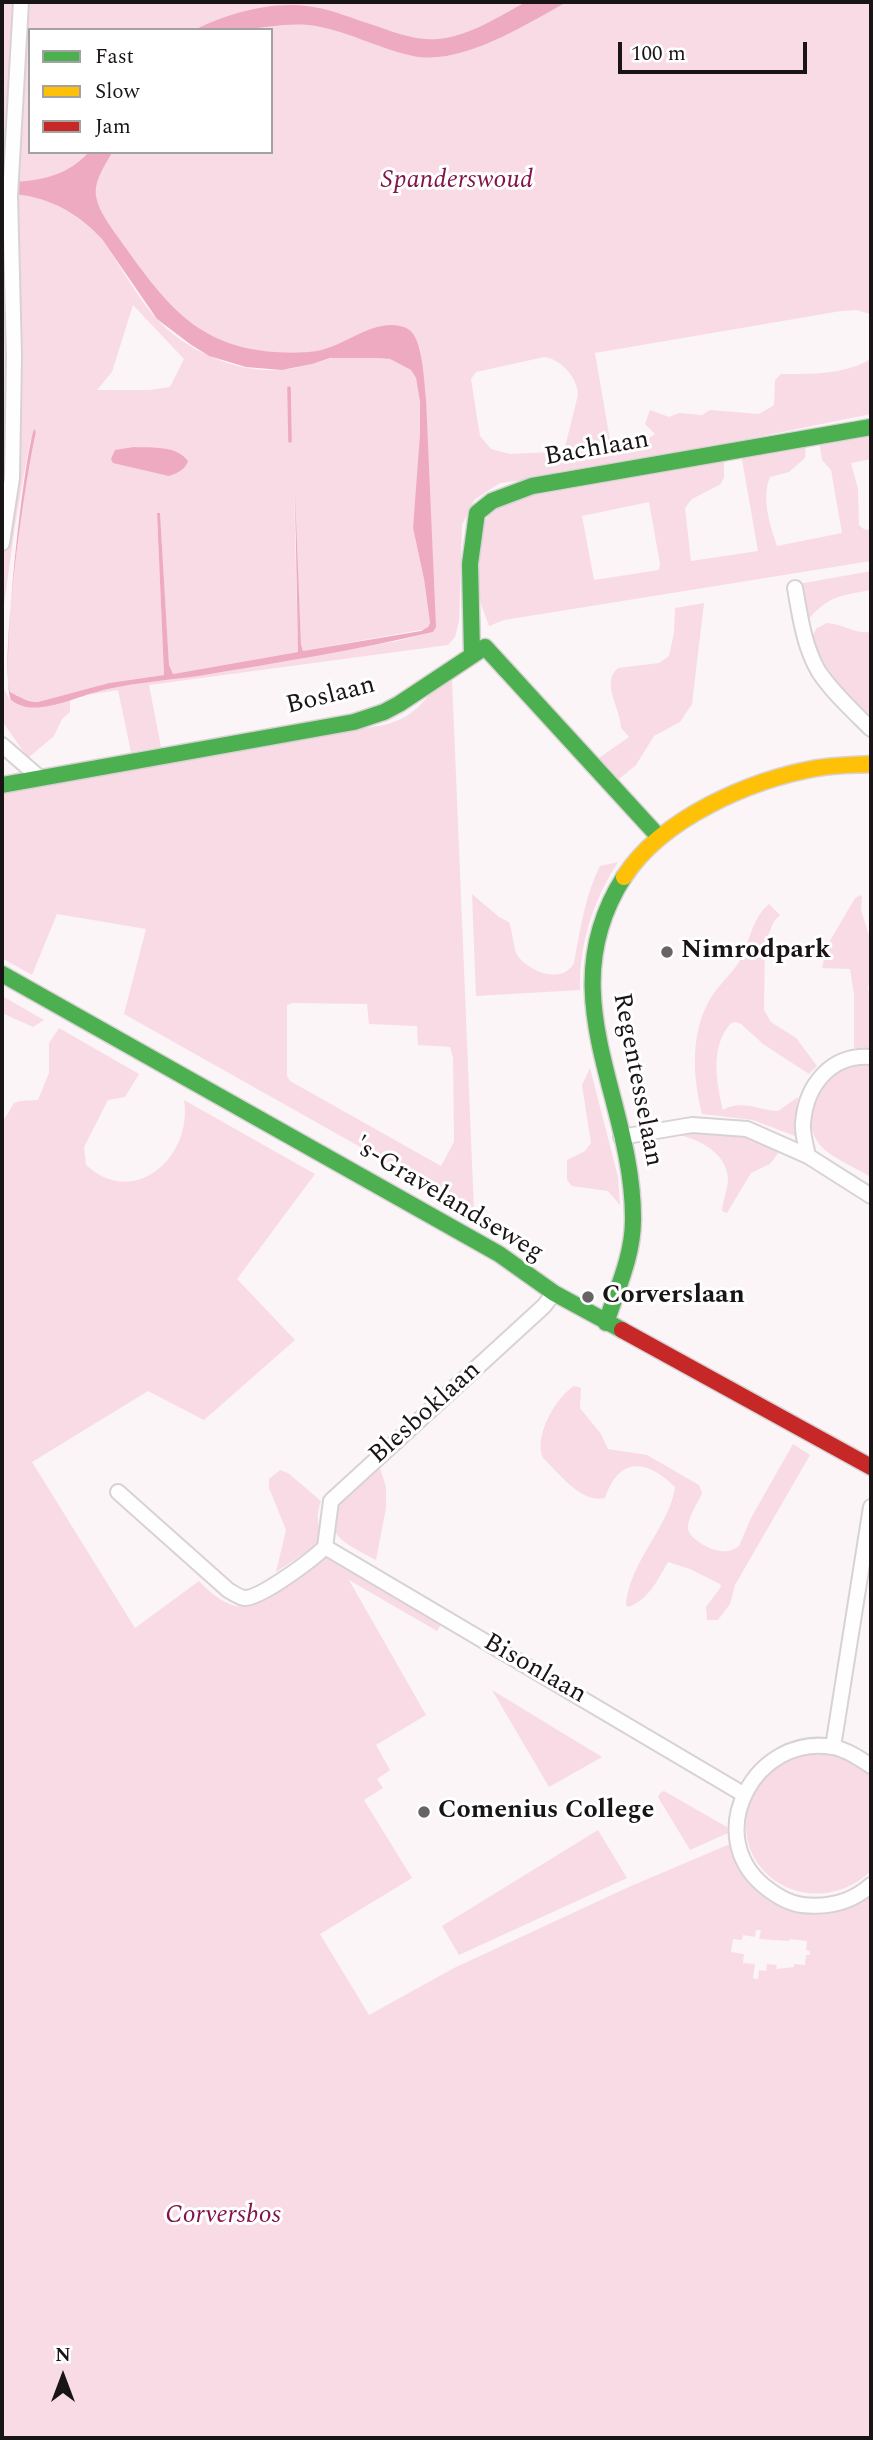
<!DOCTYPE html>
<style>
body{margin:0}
#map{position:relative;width:873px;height:2440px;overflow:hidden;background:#fbf5f7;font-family:Spectral,serif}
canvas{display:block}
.frame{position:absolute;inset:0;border:4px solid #191416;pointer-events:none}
.legend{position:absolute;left:28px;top:28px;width:245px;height:126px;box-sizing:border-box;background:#fff;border:2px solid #a3a1a2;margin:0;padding:9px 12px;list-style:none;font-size:21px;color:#191416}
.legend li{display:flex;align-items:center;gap:14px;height:35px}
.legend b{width:35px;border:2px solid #a3a1a2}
.north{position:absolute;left:28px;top:2342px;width:70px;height:70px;-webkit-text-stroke:5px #fff;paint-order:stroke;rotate:0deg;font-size:19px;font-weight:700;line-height:28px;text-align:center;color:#191416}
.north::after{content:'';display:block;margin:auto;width:24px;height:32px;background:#191416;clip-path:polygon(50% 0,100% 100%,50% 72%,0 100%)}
.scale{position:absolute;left:618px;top:42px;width:189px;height:32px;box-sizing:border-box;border:4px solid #191416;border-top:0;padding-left:9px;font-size:21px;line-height:24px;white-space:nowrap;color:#191416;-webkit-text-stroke:5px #fff;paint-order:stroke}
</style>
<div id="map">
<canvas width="873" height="2440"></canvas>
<div class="frame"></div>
<ul class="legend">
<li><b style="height:9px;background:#4caf50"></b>Fast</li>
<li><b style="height:9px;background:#ffc107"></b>Slow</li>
<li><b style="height:9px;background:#c62828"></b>Jam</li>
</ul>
<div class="north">N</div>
<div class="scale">100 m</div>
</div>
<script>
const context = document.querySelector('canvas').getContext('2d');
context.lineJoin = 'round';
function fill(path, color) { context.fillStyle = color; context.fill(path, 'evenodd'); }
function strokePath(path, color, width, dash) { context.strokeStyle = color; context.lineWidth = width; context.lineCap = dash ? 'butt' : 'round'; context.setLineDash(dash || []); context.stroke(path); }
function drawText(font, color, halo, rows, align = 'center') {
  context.font = font + ' Spectral,serif'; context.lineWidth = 6; context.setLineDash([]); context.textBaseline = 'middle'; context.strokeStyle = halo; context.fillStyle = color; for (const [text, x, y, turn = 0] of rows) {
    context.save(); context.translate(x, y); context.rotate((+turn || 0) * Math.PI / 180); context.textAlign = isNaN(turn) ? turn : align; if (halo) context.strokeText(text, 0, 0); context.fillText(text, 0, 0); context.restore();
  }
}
const green = new Path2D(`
 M2,2H871V314L856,310L841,311L595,353L611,446L649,438L655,434L645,424L650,410L669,417L679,413L702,415L710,410L759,414L774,405L775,380L781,374C811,374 844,375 871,359V414L659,457L554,476L500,483L474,500L462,525L459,621L455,637L448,645L149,685L161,747L131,752L118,690L86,695L120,686L195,676L397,641L433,632L435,614L422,385L409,357L345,356L390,359L411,370L416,378L420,402V458L413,528L424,579L430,623L426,629L303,651L301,645L294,494L298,652L173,674L169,665L160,514L157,513L164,675L109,683L38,702L22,699L10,692C0,652 25,480 36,432L30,441L15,526L2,619V193L15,194L2,184ZM30,30H271V152H30ZM21,195L43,196L90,218L189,339L293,362L343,356C322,359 303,368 281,370C232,373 179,348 149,310C132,288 118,262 102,239C79,216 54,199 21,195ZM133,305L184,359L170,387L149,390H97L112,372ZM544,357C561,359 578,378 578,395L565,447L552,452L510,454L491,449L480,436L471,379L476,372Z
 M871,431V459L851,463L858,489L859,525L865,530L871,529V561L504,620L489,626L481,604L477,579L485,521L493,510L511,499L724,457V477L721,484L692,499L685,508L691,561L758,551L741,454L806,442L805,458L789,472L770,477C761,498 770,525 777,546L842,533L831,470L822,460L819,440ZM649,502L660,564L659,570L594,580L582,516Z
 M871,571V590C841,596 829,595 808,620L799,584Z
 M704,603L692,704L680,722L654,736L636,765L619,779L599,758L629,737L621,728C621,709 600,683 618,668L659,663L669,656L674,633L675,608Z
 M827,623C843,624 854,634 871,632V715C841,692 826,671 812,636L817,628Z
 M2,678C3,683 4,690 7,695C18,716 53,704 70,699V712L62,719L54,736L28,758L2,721Z
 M443,678L452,679L474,1211L124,1014L146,929L57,914L32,975L2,958V789L384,725C415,717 423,702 443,678ZM292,1003L367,1004L369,1024L417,1026L418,1045L450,1047L453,1057L454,1142L441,1166L290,1081L287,1076V1005Z
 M618,862C593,901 579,943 580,990L476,996L472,894L499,917L509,922C512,930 514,949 517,955C529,972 562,985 574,963C580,931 585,895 600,866Z
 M860,895L862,897L861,910L871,942V976L868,988L871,1004V1048H854V995L850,969L822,968L827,946L855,898Z
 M769,904L780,915L774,921L765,943L764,1010L771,1022L796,1038L817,1066L809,1074L763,1044L741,1024L736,1022L731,1023C710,1046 716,1082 723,1110C741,1099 759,1110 778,1111L798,1097L796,1120L800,1138L753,1120L702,1114C693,1078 690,1035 709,1001C717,986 731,975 739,962C750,943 751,919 769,904Z
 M2,996L44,1020L33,1027L2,1013Z
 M59,1028L139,1074L125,1097L108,1100L84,1147L86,1165C135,1210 193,1156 184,1100L315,1174L237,1279L295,1340L204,1420L148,1391L32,1462L135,1628L199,1581C210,1593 230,1610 247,1606C265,1602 310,1566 327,1555L446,1617L437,1631L349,1580L426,1715L376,1745L390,1770L377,1779L383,1788L364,1800L412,1878L320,1934L369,2015L454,1968L631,1886L730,1844C742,1911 820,1929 871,1896V2438H2V1123L14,1103L20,1101L38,1100L49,1073V1043ZM756,1930H761L759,1939L789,1941L790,1939L807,1941L806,1950L810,1951V1955H806L805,1965L794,1964V1967L776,1969L777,1965L767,1964L766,1971L759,1970L758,1979L753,1978L755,1964L743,1963L744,1954L731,1952L733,1939L742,1940L743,1935L755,1937Z
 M871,1063V1177C858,1169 830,1157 820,1145C801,1122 815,1083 839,1070C849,1064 860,1064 871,1063Z
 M590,1068L618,1177L620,1205L608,1191L572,1186L567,1180V1160L585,1151L591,1143L582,1085Z
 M701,1129L743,1134L782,1148L770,1164L751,1173L727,1213L722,1211C723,1200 728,1189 728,1178C726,1151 694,1136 671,1134Z
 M574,1386L581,1388L580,1408L601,1434L608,1449L647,1455L699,1485L702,1493C698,1503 687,1518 688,1529C690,1541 717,1554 729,1551C733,1550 736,1548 739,1546L751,1518L793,1444L810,1455L735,1585L730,1604L718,1620H707L706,1607L721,1587L720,1584L690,1569L668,1562C658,1579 648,1601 628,1607L626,1605C629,1562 670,1526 675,1487C647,1459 619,1456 605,1498C581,1504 559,1473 543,1458C533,1437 556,1397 574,1386Z
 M379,1465L386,1487V1508L376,1560C365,1554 352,1548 342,1540C314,1514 362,1482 379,1465Z
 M280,1470L288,1473L321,1501C313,1522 323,1528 320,1543L276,1572L286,1530L269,1488V1479Z
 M492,1690L602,1757L549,1787Z
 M822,1750L832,1751L871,1773V1871C811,1927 720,1870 753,1793C758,1781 769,1767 780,1760C791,1754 809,1753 822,1750Z
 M664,1791L727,1827L728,1833L690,1850L658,1797L660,1793Z
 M598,1830L627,1878L459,1955L442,1926Z`);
const water = new Path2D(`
 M526,2H567C526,24 462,66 413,56C380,49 350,32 316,26C291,22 268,27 242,30C227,31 210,30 194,30C229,13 274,0 313,7C333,10 351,18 370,24C392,31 413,41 437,39C469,37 499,16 526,2Z
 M89,152H112C105,166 94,180 96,196C99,214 115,232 125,247C166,304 198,347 275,352C288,353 304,353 317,351C345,347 378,314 408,329C423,337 424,383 426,399L436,627L433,632C356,650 276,663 198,676C163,681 127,683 93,693C71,699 32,718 11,700C0,676 22,466 34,429L36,432C25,480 0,652 10,692C19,697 28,702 38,702L109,683L164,675L157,513H160L169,665L173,674L298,652L295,494L301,645L303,651L421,631L428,627L430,623L424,579L413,528L420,435V402L416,378L411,370L390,359L376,358H330L312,364L282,370L246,367L209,356L190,344L157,319L102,239C77,213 51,198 15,194L16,182C45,180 69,174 89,152Z
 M134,447C152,448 176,445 188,461C186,469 176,474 169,476L113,463L111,459L115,450Z`);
const stream = new Path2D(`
 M289,388L290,441`);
const street = new Path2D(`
 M2,543L12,478L14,356L10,196L21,2
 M795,588C800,616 804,647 819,672C833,693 853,711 871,729
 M2,745L40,778
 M621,1137L692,1125L747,1129L808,1156L871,1196
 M808,1156C806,1146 802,1133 803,1123C806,1085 831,1054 871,1057
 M118,1492L228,1590C233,1593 239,1597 244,1598C260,1599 313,1559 325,1547
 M325,1547L743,1794
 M325,1547L331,1501L544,1306L554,1293
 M833,1747L871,1507
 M871,1766C859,1758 847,1750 833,1747C756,1733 701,1834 764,1886C775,1895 787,1903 802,1905C828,1908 851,1903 871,1885`);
const fast = new Path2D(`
 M472,654L470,564L477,513L492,501L532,486L871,427
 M2,785L354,722L384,712L399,704L485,647L659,837
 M2,974L499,1254L554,1293L622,1330
 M606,1323C617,1289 633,1256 633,1220C634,1098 548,996 624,877`);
const slow = new Path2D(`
 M624,877C662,818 750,780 817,768C835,765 853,765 871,764`);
const jam = new Path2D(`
 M622,1330L871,1467`);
const markers = [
 [667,952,7,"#686365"],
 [588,1297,7,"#686365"],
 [424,1812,7,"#686365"]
];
const parkNames = [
 ["Spanderswoud",457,182],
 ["Corversbos",223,2217]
];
const streetNames = [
 ["Bachlaan",597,450,-10],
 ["Boslaan",331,697,-14],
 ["Regentesselaan",636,1080,79],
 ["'s-Gravelandseweg",448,1201,31],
 ["Blesboklaan",426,1414,-42],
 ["Bisonlaan",534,1670,30]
];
const poiNames = [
 ["Nimrodpark",681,952],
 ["Corverslaan",602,1297],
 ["Comenius College",438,1812]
];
fill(green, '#f8dbe4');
fill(water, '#eeaac1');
strokePath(stream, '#eeaac1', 3.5);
strokePath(street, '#d8d2d4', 18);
strokePath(fast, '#d8d2d4', 19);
strokePath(slow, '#d8d2d4', 19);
strokePath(jam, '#d8d2d4', 19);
strokePath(street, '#fefefe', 14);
strokePath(fast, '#4caf50', 16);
strokePath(slow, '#ffc107', 16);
strokePath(jam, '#c62828', 16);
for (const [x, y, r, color] of markers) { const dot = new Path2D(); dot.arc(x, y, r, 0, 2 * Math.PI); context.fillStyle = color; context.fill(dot); strokePath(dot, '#fff', 2.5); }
drawText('italic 26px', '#831349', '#fff', parkNames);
drawText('26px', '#191416', '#fff', streetNames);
drawText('bold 26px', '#191416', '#fff', poiNames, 'left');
</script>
